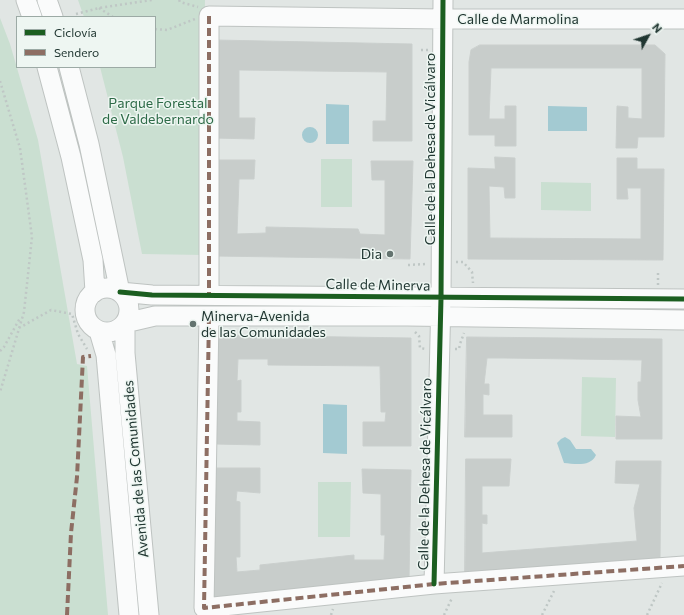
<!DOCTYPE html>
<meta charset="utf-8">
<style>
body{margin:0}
#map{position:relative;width:684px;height:615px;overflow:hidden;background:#e1e6e4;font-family:Commissioner,sans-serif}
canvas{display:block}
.legend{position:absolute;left:16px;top:16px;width:140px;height:52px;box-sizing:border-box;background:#eef6f2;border:1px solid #9caaa5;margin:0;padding:5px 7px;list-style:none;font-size:12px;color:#213732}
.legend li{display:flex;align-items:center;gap:8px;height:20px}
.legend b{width:20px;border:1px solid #9caaa5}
.north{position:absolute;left:628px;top:16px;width:40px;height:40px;-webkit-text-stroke:3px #eef6f2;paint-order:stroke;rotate:50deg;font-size:11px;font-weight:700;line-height:16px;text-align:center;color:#213732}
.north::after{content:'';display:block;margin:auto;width:14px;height:18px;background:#213732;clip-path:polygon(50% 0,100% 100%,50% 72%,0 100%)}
</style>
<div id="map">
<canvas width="684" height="615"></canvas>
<ul class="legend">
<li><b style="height:5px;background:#1b5e20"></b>Ciclovía</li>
<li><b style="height:5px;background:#8d6e63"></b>Sendero</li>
</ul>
<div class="north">N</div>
</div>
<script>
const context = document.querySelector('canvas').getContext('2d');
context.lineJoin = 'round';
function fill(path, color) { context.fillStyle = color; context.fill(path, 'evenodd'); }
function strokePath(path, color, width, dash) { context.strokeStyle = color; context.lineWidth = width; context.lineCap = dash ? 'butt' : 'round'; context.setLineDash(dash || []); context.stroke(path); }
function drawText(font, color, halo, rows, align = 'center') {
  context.font = font + ' Commissioner,sans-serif'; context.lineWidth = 3; context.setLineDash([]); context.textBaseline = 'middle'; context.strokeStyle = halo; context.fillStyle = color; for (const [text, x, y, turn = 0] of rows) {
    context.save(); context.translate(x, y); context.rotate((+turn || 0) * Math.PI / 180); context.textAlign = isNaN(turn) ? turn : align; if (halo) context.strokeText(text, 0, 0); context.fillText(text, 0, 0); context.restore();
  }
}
const green = new Path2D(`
 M78,0H205L203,113V255L142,254L123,157L100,67H155V17H84Z
 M0,18L10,44L38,140L77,364L87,366L108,615H0Z
 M321,159H352V207H321Z
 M541,182L591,183V211L541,210Z
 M582,377L616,378L615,437L581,436Z
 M318,482H351L350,537H318Z`);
const water = new Path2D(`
 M326,104L349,105V144H326Z
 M548,106L587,107V131H548Z
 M302 135a8 8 0 1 1 16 0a8 8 0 1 1-16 0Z
 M323,404L347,405V454L323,453Z
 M565,437L570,440L576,449H591L596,455C591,467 575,464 564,463L557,443L561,439Z`);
const building = new Path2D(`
 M215,40L412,44V141H373V121H386L387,72L239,70V118H255L254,139L214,138Z
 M480,45H655L665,54L664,137H638L637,148H616L617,106L628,107V118L642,119V68H491L489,119H505V106H516V146H495V135H469V62L471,50Z
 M495,157L515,158V198H505L504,187L489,186L490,238L641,239V188H627L628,199H617V158H637V169H664L663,260L468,259V168L495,169Z
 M214,160H255L254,179H239L237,234L266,233V227L358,229L360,234L385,235V180H372L371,161H413L410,259L214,256Z
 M214,335L411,338V446H363V422H385L386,412H381L380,366L268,365V359H238L237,381L241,380V412H237V421L260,422V445L214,444Z
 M467,337L662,339V439H616V416L641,417L638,400V382H641L642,360L504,358H487L484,384H489V395L483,394V415H512V437H465Z
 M466,459H511L509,486H482V515H487V524L482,523V553L637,541L634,508L640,484L615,483L616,461H661L660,560L465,573Z
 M213,468H260V493L237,491L236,501L240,502V557H236L237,572L260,570V565L354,555V560H384L385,535H381V494L363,493L362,469L411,470L409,580L213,599Z`);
const path = new Path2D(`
 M179,0L180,2L198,7
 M99,8L113,17
 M76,14L99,8L152,0
 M155,29L167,30L195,19
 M421,50H429
 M0,81L20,148L32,237L24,312L0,392
 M456,262H463L472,272L473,283
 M408,265L426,264
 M658,285V271
 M19,328L51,310L72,314L78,334L87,349
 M415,332L419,336L420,348L426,349
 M455,349H459L460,344L464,333
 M0,351L4,347L20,318
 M331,615L333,609
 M444,615L452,598
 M542,615L554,591
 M647,615L662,583`);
const minor = new Path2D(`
 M26,0L32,17
 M47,0L53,17
 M47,67L71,157L93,260L95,292
 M69,67L89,144L120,292
 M85 310a22 22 0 1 1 44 0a22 22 0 1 1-44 0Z
 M120,292L152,295L684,299
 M209,295V16L443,19H684
 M209,316L204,608L434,584L684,566
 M125,323L155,316H407L684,320
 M125,323V353L149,615
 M99,331L106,355L129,615
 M434,584L441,298L443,0`);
const quiet = new Path2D(`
 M209,16V295
 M209,316L204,608L434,584L684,566
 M67,615L71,533L77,477L83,357L91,356`);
const cycleway = new Path2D(`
 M120,292L152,295L684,299
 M434,584L441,298L443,0`);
const markers = [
 [390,254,4,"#647470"],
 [193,324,4,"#647470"]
];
const streetNames = [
 ["Calle de Marmolina",518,19],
 ["Calle de la Dehesa de Vicálvaro",430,149,-90],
 ["Calle de Minerva",378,285,1],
 ["Avenida de las Comunidades",136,469,-95],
 ["Calle de la Dehesa de Vicálvaro",425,474,-89]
];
const parkNames = [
 ["Parque Forestal",158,103],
 ["de Valdebernardo",158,119]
];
const poiNames = [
 ["Dia",382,254],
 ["Minerva-Avenida",201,316,"left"],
 ["de las Comunidades",201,332,"left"]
];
fill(green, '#cadfd1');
fill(water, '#a3cad2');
fill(building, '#c8cdcb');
strokePath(building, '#cacfcd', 1);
strokePath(minor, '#bec3c1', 21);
strokePath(path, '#bfc7c5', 2.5, [2, 3]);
strokePath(minor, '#fafbfb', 19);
strokePath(quiet, '#8d6e63', 4, [8, 4]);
strokePath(cycleway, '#1b5e20', 5);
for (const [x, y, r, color] of markers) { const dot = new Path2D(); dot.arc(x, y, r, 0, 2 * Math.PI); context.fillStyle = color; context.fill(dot); strokePath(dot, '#eef6f2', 1.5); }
drawText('14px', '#213732', '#eef6f2', streetNames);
drawText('14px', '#2e6b48', '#eef6f2', parkNames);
drawText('14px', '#213732', '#eef6f2', poiNames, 'right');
</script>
